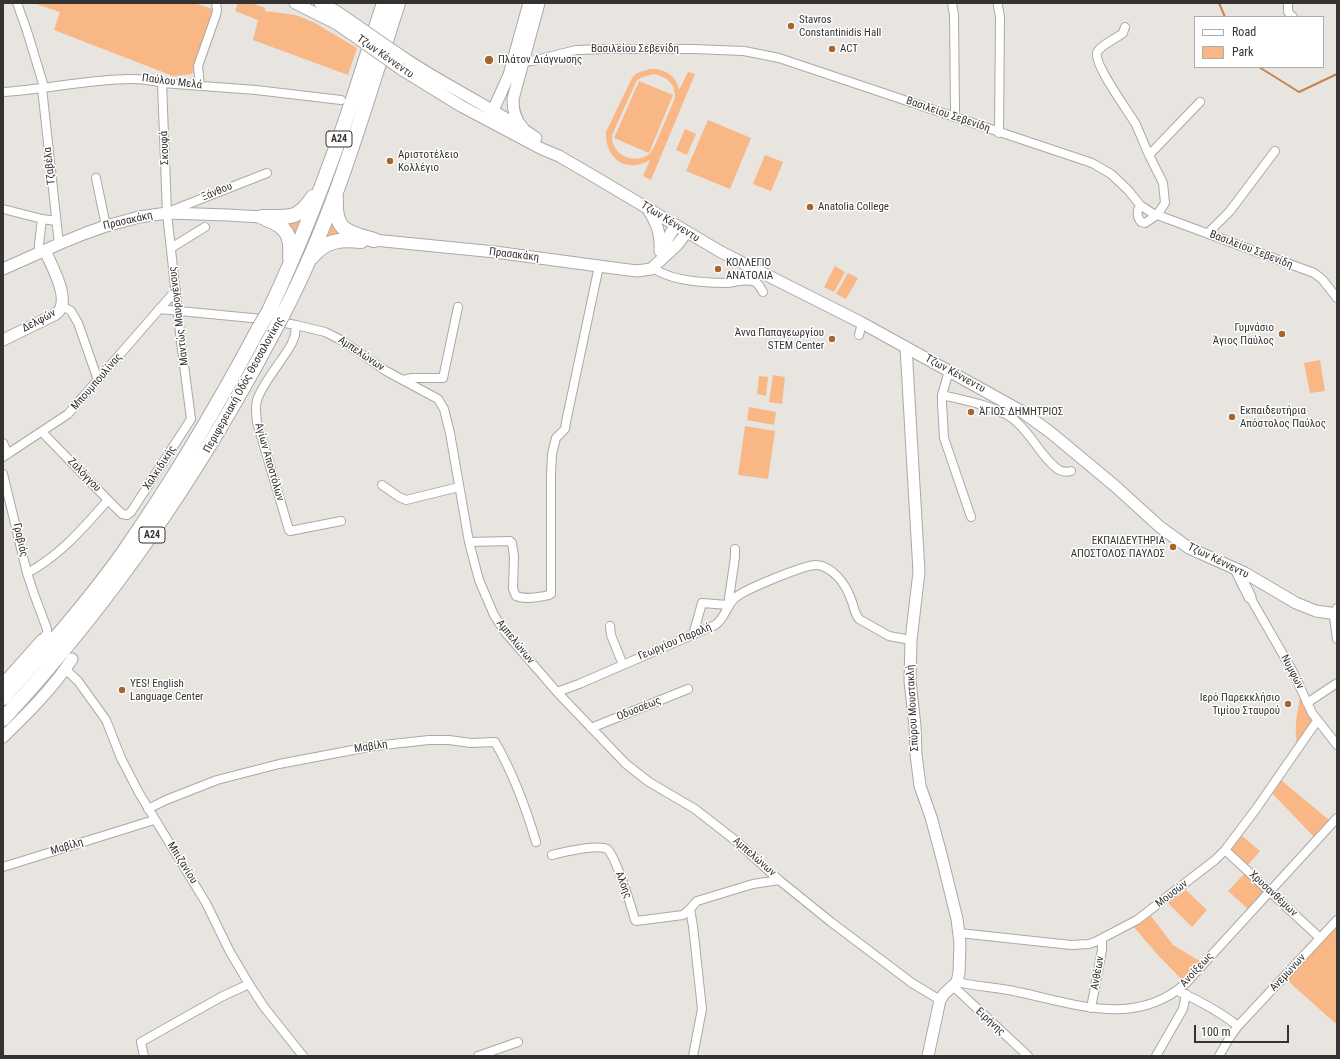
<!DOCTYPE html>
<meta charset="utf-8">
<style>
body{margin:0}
#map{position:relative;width:1340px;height:1059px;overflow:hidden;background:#e8e4e0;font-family:"Roboto Condensed",sans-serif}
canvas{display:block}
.frame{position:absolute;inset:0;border:4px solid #353332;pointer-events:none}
.legend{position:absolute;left:1194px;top:16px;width:130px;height:52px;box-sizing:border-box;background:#fff;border:1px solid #aeadad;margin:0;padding:5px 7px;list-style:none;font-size:12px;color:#353332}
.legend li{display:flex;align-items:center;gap:8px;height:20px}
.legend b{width:20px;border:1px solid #aeadad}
.scale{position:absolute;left:1194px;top:1025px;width:95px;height:18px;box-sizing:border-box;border:2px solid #353332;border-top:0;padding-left:5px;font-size:12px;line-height:14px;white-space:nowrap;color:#353332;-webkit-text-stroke:3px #fff;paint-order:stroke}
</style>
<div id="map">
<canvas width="1340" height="1059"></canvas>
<div class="frame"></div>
<ul class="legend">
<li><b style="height:5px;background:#fff"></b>Road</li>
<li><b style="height:11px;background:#f8b784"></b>Park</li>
</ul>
<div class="scale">100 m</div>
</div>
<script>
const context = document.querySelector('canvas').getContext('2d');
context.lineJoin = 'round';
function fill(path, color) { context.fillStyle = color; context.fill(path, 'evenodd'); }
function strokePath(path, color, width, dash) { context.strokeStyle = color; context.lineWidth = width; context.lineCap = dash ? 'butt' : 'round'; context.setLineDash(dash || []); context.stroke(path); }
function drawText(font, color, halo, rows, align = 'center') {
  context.font = font + ' "Roboto Condensed",sans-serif'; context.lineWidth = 3; context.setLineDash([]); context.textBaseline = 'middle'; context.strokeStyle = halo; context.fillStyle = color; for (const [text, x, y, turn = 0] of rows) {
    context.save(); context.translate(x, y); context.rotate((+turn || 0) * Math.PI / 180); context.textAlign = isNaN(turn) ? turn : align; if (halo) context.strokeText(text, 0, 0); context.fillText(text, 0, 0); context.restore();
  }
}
const green = new Path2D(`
 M33,3H194L216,10L192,74L173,76L54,30L60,12Z
 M238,3H251L265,8V11L296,15L315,23L357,48L348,75L253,40L258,20L235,11Z
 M650,69C664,68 677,76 679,90L688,72L695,74L651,180L643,176L650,160C625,174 605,158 606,132L632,78L637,73ZM653,74L658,75L667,79L673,86L675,95V98L655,145C653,149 651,153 648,155C632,165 611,154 612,135L637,80L643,77Z
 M639,81L673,95L649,153L614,138Z
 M708,120L751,138L730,189L686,171Z
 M685,129L696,134L687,155L676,150Z
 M765,155L783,162L771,191L753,184Z
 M302,216L293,238L286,227L288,221Z
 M334,220L348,235L325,241Z
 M835,266L845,272L834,292L824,287Z
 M848,273L858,278L846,299L836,294Z
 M1320,360L1325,391L1310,393L1304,363Z
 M773,375L785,377L782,404L769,402Z
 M759,376L768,377L766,396L757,394Z
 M749,407L776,412L774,425L747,420Z
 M745,426L775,431L768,479L738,475Z
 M1300,697L1313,723L1297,745C1294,725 1297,716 1300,697Z
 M1281,780L1329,820L1314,837L1272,793Z
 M1242,836L1260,851L1247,866L1230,851Z
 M1245,873L1265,891L1248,909L1228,891Z
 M1186,890L1207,910L1192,927L1168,903Z
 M1151,916L1173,945L1201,962L1183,981L1156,953L1133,926Z
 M1337,926V1022L1335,1023L1287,980Z`);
const stream = new Path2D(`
 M1219,3L1225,17
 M1259,67L1299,92L1337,74`);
const street = new Path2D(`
 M17,3L27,31L44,87
 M952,3L954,15L955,111L954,117
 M1288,3V12L1293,17
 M998,6L1000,17L999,133
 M1125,27L1123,33C1117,38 1099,46 1097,53C1094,65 1128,111 1135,123C1140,133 1144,144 1149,155
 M523,62L532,61L576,50L606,49H693L744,51L779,58L1092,163L1111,174L1128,190L1140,205L1152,213L1314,273L1322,279L1337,298
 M200,86L198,66L216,15L217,10L216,3
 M42,88L59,244
 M3,92C35,90 66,84 98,81C120,79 141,77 162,83L256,90L341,100
 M96,178L106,226
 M1140,205C1137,211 1136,216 1141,222L1145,223L1157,215L1165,203L1163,183L1149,155L1200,102
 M3,209L42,219L56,221
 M168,213L173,210L267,173
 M1208,233L1230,211L1275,151
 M171,248L205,227
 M39,252V244L42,219
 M653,268C671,281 705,283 728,283C736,282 744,279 753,281C758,282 760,287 763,292
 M62,306L71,311L78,323L98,380
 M159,309L262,319L296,325L325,332L341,340L386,371L438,399L444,409L450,433L469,542L479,580L494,615L505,632L557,692L626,764L649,782L695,809L736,841L779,880L831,922L912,983L940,1000
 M296,325L295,335L292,343C283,360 263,382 257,400C255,407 256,414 257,422L289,530L290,531L341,521
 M859,335L862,323
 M949,371L942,395V403L944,438L971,517
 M403,380L412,378H443L458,307
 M942,395C963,400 995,406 1012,418C1027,429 1036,447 1048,460C1055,467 1060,474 1071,471
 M42,432L108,500L122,514L127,515L131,512L191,419L181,342L167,213L162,83
 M3,443L8,454
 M3,457L68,414L176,290
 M3,474L27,573L34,594L47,629V633L42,640
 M382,485L399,497L406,500L459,487
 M469,542L510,541L512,543L514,556L513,589L516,596C526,600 539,597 549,595L551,594V475L552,454L556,438L565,429L566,422L599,266
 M27,573C60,556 84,527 108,500
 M1249,592L1250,597L1293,672L1312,713L1337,745
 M1337,608L1334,617L1337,639
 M610,626L611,635L623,665
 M693,635L702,603L728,605L735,557V549
 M65,669L78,681L106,720L121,758L139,793L206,903L230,952L249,984L264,1007L303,1056
 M557,692L579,684L715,625C725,619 726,606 735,598C743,590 804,565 816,565C824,565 831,570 837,576C843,582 848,591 851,599C854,606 854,613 859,619L889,636L911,640
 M1307,703L1337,683
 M591,728L688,689
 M148,809L166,800L217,780L279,764L374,746L429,740H449L471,743L495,742C513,773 526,808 536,842
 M1225,850L1320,938
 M552,855C564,852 597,844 607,849C615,854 632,909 635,920L636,921L683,915L690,909L697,901L753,884L779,880
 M3,867L154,820
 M690,909L693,926L702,1009L693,1056
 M959,933L1071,945L1089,944L1095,942L1137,920L1215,860L1225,850L1256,809L1317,721
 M957,982C977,987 998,987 1018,992C1076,1004 1136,1028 1186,983L1337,818
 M953,986L1028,1056
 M1178,991C1200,1001 1219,1011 1238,1026L1230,1037L1219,1056
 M1091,1008L1102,950V939
 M1238,1026L1337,920
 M144,1056L141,1042L221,997L249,984
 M478,1056L518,1042
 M1156,1056L1183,1009L1186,994`);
const secondary = new Path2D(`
 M295,3L337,24L360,40
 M320,3L336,11L365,31
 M404,58C447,87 494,108 536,138
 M401,69L461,106L542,149L559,156L595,177L721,252L862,323L1021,411L1050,432L1115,486L1160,527L1189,548L1245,573L1296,603L1316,611L1337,614
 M490,117L509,75L529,3
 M523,128C515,120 513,111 513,99L539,3
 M648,209C657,224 661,233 660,251
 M374,240L495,252L621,269L637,271L651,269L677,245L687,232
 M661,249L676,225
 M3,269L59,244L86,233L106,226L139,217L167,213L228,215L262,217
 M3,340L56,314C73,301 51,266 45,250
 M906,347L919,572L911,640L910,681L915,726L916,754L920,786L931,817L942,858L957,919L960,943L959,973L957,982L944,994L940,1000L928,1056
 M1236,569L1250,597
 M3,684L42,640
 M3,737C28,713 53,688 72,659`);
const highway = new Path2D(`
 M336,198C334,232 348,232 374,240
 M262,217C289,216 296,222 313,197
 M266,219C287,226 292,237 290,258
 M312,257C325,240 342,239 361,241
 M269,311C301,243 328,173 352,102C363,69 373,36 384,3
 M282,316C334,217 364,109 398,3
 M3,698C44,652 85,606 121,556C172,483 217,407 259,328
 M3,719C112,601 198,475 273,333`);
const secondaryBridge = new Path2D(`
 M365,31L404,58
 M360,40L401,69`);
const highwayBridge = new Path2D(`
 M259,328L269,311
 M273,333L282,316`);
const markers = [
 [791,26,4,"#a5652e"],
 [832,49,4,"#a5652e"],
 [489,60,5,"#a5652e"],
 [390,161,4,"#a5652e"],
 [810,207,4,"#a5652e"],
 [718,269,4,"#a5652e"],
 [1282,334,4,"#a5652e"],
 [832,339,4,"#a5652e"],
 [971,412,4,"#a5652e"],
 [1232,417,4,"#a5652e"],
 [1173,547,4,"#a5652e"],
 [122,690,4,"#a5652e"],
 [1288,704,4,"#a5652e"]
];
const shields = [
 [339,139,26],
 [152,535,26]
];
const shieldNames = [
 ["Α24",339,139],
 ["Α24",152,535]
];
const poiNames = [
 ["Stavros",799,20],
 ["Constantinidis Hall",799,33],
 ["ACT",840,49],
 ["Πλάτον Διάγνωσης",498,60],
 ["Αριστοτέλειο",398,155],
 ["Κολλέγιο",398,168],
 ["Anatolia College",818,207],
 ["ΚΟΛΛΕΓΙΟ",726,263],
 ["ΑΝΑΤΟΛΙΑ",726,276],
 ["Γυμνάσιο",1274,328,"right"],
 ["Άγιος Παύλος",1274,341,"right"],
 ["Άννα Παπαγεωργίου",824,333,"right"],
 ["STEM Center",824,346,"right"],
 ["Εκπαιδευτήρια",1240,411],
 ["Απόστολος Παύλος",1240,424],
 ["ΆΓΙΟΣ ΔΗΜΗΤΡΙΟΣ",979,412],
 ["ΕΚΠΑΙΔΕΥΤΗΡΙΑ",1165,541,"right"],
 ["ΑΠΟΣΤΟΛΟΣ ΠΑΥΛΟΣ",1165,554,"right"],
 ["YES! English",130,684],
 ["Language Center",130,697],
 ["Ιερό Παρεκκλήσιο",1280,698,"right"],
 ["Τιμίου Σταυρού",1280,711,"right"]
];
const streetNames = [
 ["Βασιλείου Σεβενίδη",635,49],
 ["Τζων Κέννεντυ",385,57,35],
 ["Παύλου Μελά",172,82,7],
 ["Βασιλείου Σεβενίδη",948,115,19],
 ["Σκουφά",165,148,-92],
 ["Τζαβέλα",50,166,-96],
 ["Ξάνθου",217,192,-22],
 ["Πρασακάκη",128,221,-13],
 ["Τζων Κέννεντυ",670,222,32],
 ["Βασιλείου Σεβενίδη",1251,250,21],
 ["Πρασακάκη",514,255,7],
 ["Μαντώς Μαυρογένους",179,316,-97],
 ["Δελφών",39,321,-28],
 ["Αμπελώνων",361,354,34],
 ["Τζων Κέννεντυ",955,374,29],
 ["Μπουμπουλίνας",97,382,-49],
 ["Περιφερειακή Οδός Θεσσαλονίκης",244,385,-61],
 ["Αγίων Αποστόλων",269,462,74],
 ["Χαλκιδικής",160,468,-57],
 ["Ζαλόγγου",84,475,46],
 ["Γραβιάς",20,540,77],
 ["Τζων Κέννεντυ",1218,561,26],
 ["Αμπελώνων",515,642,51],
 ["Γεωργίου Παραλή",675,642,-23],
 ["Νυμφών",1292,672,62],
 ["Σπύρου Μουστακλή",913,708,-93],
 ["Οδυσσέως",639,709,-22],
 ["Μαβίλη",371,747,-9],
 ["Μαβίλη",67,847,-17],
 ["Αμπελώνων",754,857,41],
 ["Μπιζανίου",182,863,58],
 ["Αλόης",623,885,69],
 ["Μουσών",1172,894,-38],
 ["Χρυσανθέμων",1273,894,43],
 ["Ανοίξεως",1197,970,-47],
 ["Ανθέων",1098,973,-80],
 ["Ανεμώνων",1288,973,-47],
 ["Ειρήνης",990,1022,43]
];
fill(green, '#f8b784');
strokePath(stream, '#c6834d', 2);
strokePath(street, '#aca8a5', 10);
strokePath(secondary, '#aca8a5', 13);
strokePath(highway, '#aca8a5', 16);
strokePath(street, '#fff', 8);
strokePath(secondary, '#fff', 11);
strokePath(highway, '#fff', 14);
strokePath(secondaryBridge, '#aca8a5', 13, []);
strokePath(highwayBridge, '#aca8a5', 16, []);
strokePath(secondaryBridge, '#fff', 11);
strokePath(highwayBridge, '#fff', 14);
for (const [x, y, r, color] of markers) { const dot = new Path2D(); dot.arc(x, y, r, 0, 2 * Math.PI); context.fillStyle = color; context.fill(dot); strokePath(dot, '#fff', 1.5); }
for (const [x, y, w] of shields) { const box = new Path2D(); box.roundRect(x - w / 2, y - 8, w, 16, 3); context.fillStyle = '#fff'; context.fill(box); strokePath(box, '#353332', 1); }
drawText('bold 10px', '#353332', null, shieldNames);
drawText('11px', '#353332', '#fff', poiNames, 'left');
drawText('11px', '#353332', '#fff', streetNames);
</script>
